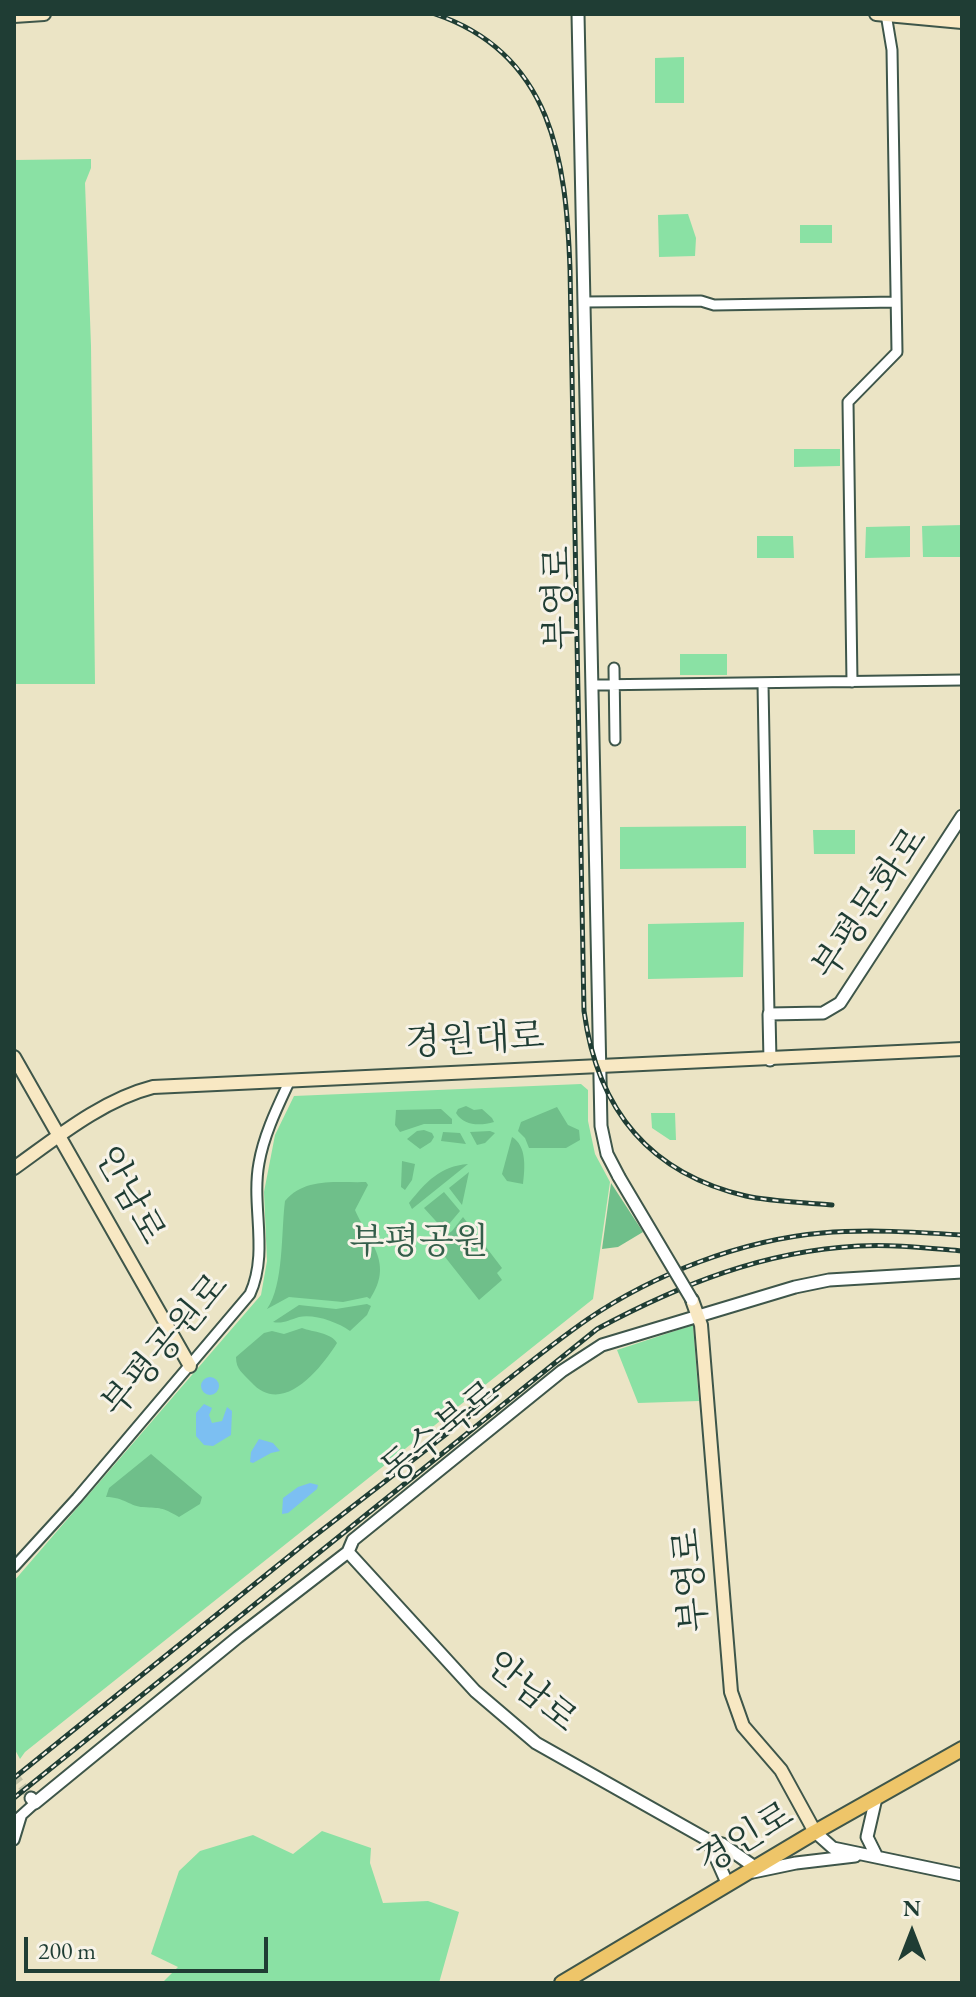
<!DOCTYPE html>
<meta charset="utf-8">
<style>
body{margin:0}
#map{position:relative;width:976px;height:1997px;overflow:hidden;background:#ebe4c5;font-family:"EB Garamond",serif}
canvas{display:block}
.frame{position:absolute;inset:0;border:16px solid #1f3d34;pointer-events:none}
.north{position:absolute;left:872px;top:1893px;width:80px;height:80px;-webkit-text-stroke:6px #f7f3e8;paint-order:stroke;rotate:0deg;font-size:22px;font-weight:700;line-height:32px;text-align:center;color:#1f3d34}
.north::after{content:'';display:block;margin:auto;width:28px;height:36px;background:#1f3d34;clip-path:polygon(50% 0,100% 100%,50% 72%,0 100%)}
.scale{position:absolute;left:24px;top:1937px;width:244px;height:36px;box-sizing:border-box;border:4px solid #1f3d34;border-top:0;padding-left:10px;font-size:24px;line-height:28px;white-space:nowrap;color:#1f3d34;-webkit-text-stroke:6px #f7f3e8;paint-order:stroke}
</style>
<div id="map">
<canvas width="976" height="1997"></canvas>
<div class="frame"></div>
<div class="north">N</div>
<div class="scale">200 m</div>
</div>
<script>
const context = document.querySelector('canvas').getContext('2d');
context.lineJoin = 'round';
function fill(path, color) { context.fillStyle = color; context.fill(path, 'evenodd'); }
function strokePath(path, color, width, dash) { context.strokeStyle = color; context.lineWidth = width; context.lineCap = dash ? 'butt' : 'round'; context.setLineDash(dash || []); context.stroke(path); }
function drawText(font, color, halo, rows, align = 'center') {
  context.font = font + ' "EB Garamond","Noto Serif KR",serif'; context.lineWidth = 6; context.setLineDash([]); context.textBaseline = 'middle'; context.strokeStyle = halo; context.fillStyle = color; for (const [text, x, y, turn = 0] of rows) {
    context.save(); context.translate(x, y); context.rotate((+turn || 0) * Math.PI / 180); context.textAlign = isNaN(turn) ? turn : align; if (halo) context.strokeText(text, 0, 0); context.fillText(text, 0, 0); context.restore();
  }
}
const green = new Path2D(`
 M684,57V103H655V58Z
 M91,159V168L85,183L91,346L95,684H14V160Z
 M688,214L696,238L695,256L659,257L658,215Z
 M800,225H832V243H800Z
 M794,449H840V466L794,467Z
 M962,525V557H923L922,526Z
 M910,526V557L865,558L866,527Z
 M757,536H793L794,558H757Z
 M680,654H727V675H680Z
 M746,826V868L620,869V827Z
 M813,830H855V854H814Z
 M744,922L743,977L648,979V924Z
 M581,1084L588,1090V1121L595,1154L610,1182L593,1299L25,1752L20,1759L14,1748V1581L261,1295L267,1261L264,1192L275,1135L294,1096Z
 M651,1113H675L676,1140H670L652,1128Z
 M693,1325L699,1401L638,1403L617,1350Z
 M322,1831L371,1848L370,1863L383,1903L428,1901L459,1912L439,1983H162L178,1967L151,1954L179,1871L200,1851L253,1835L293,1854Z`);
const forest = new Path2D(`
 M466,1106L474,1110L482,1109L492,1118L494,1122C480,1126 464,1126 456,1113L458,1109Z
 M557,1107L568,1125L579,1130L580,1140L566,1148H529L525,1138L518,1131L521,1122Z
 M441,1109L452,1119V1124H424L400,1132L395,1125L396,1110Z
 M424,1130L432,1133L434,1137L431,1142L420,1149L407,1139L417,1131Z
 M490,1131L495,1133L485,1143L477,1145L470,1132Z
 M443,1132L460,1133L466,1144L441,1141Z
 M512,1137C527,1146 525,1168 523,1184L507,1181L502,1174Z
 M402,1161L415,1164L412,1180L405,1190L401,1187Z
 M468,1164L412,1209L409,1203C426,1182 440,1166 468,1164Z
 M469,1172L462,1205L449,1188Z
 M366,1182L368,1185L355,1210C370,1244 394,1263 370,1299L367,1297L343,1302L289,1297L267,1309C284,1285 281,1232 285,1201C305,1177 337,1183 366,1182Z
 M611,1183L643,1232L618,1247L602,1249Z
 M444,1192L460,1211L444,1230L424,1208Z
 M463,1217L502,1268L497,1273L502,1280L479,1300L434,1243L452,1231Z
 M367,1304L371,1306L367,1315L350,1331C337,1322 315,1314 299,1317C289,1320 283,1324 273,1322L299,1305L336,1309Z
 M302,1328C313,1332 332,1333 337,1343C320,1370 282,1417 251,1382C243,1373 236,1370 236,1357L264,1333L272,1331L284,1334Z
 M151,1454L202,1497L200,1504L179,1517C160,1506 162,1509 143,1507C131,1507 124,1497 106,1497L109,1488Z`);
const water = new Path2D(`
 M201 1386a9 9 0 1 1 18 0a9 9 0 1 1-18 0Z
 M204,1404L212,1408L209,1415L212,1423L222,1421L227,1407L232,1411L231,1435L213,1446L204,1445L196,1436V1413Z
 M259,1439L273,1443L280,1451L271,1453L253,1463L250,1462L251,1452Z
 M310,1483L318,1485L317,1489L288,1513L282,1514L283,1498L298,1487Z`);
const minorTunnel = new Path2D(`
 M14,1775L31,1798`);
const minor = new Path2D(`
 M584,302L701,301L714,305L896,302
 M614,668L615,740
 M852,682L848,402L897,352L892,50L886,14
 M763,684L769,1014
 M592,685L962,680
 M14,1567L77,1498L250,1294C269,1252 251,1206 259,1163C264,1134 278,1106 290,1080
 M14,1822L35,1803
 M14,1840L21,1817`);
const tertiary = new Path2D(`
 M578,14L601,1126L607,1154L619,1177
 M770,1060L769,1014L823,1013L840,1003L962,816
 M348,1552L475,1691L536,1743L708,1840L722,1844L756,1868
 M31,1798L35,1803L238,1637L348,1552L353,1540L562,1371L602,1345L795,1287L829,1280L962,1272
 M876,1798L867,1837L877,1857
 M815,1832L833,1848L962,1875
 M708,1840L728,1885
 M753,1872L796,1863L855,1856`);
const secondary = new Path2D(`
 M876,14L962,22
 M14,16L44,14
 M14,1057L190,1366
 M14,1168C56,1138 102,1100 153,1087L962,1049
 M692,1300L701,1325L731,1692L743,1726L781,1770L815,1832`);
const primary = new Path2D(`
 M562,1983L815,1832L962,1749`);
const rail = new Path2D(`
 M435,14C553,54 566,161 570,269L584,1011C597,1108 648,1173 746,1196C774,1202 804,1202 832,1205
 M467,1412C507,1381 546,1348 588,1319C654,1274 742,1240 822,1233C868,1229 915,1232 962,1235
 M14,1778L308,1541L480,1408
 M14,1798L597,1329C679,1285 764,1251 858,1246C893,1244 927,1248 962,1251`);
const tertiaryBridge = new Path2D(`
 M619,1177L692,1300`);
const streetNames = [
 ["부영로",560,598,-91],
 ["부평문화로",871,904,-56],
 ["경원대로",475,1041,-3],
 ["안남로",129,1196,61],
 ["부평공원로",166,1346,-50],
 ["동수북로",441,1433,-39],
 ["부영로",692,1580,-95],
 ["안남로",531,1693,39],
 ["경인로",746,1839,-31]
];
const parkNames = [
 ["부평공원",419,1243]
];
fill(green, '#8ae1a4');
fill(forest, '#6fbf8a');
fill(water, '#7cbff2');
strokePath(minorTunnel, '#c2c3a8', 9, [9, 4.5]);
strokePath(minor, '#3e564a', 13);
strokePath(tertiary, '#3e564a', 15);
strokePath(secondary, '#3e564a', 16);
strokePath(primary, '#3e564a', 18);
strokePath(minor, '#fff', 9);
strokePath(tertiary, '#fff', 11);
strokePath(secondary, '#f8e8c3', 12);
strokePath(primary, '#eec569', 14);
strokePath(rail, '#1f3d34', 5);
strokePath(rail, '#f7f3e8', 2, [6]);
strokePath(tertiaryBridge, '#3e564a', 15, []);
strokePath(tertiaryBridge, '#fff', 11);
drawText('36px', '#1f3d34', '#f7f3e8', streetNames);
drawText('36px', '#345e4a', '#f7f3e8', parkNames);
</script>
